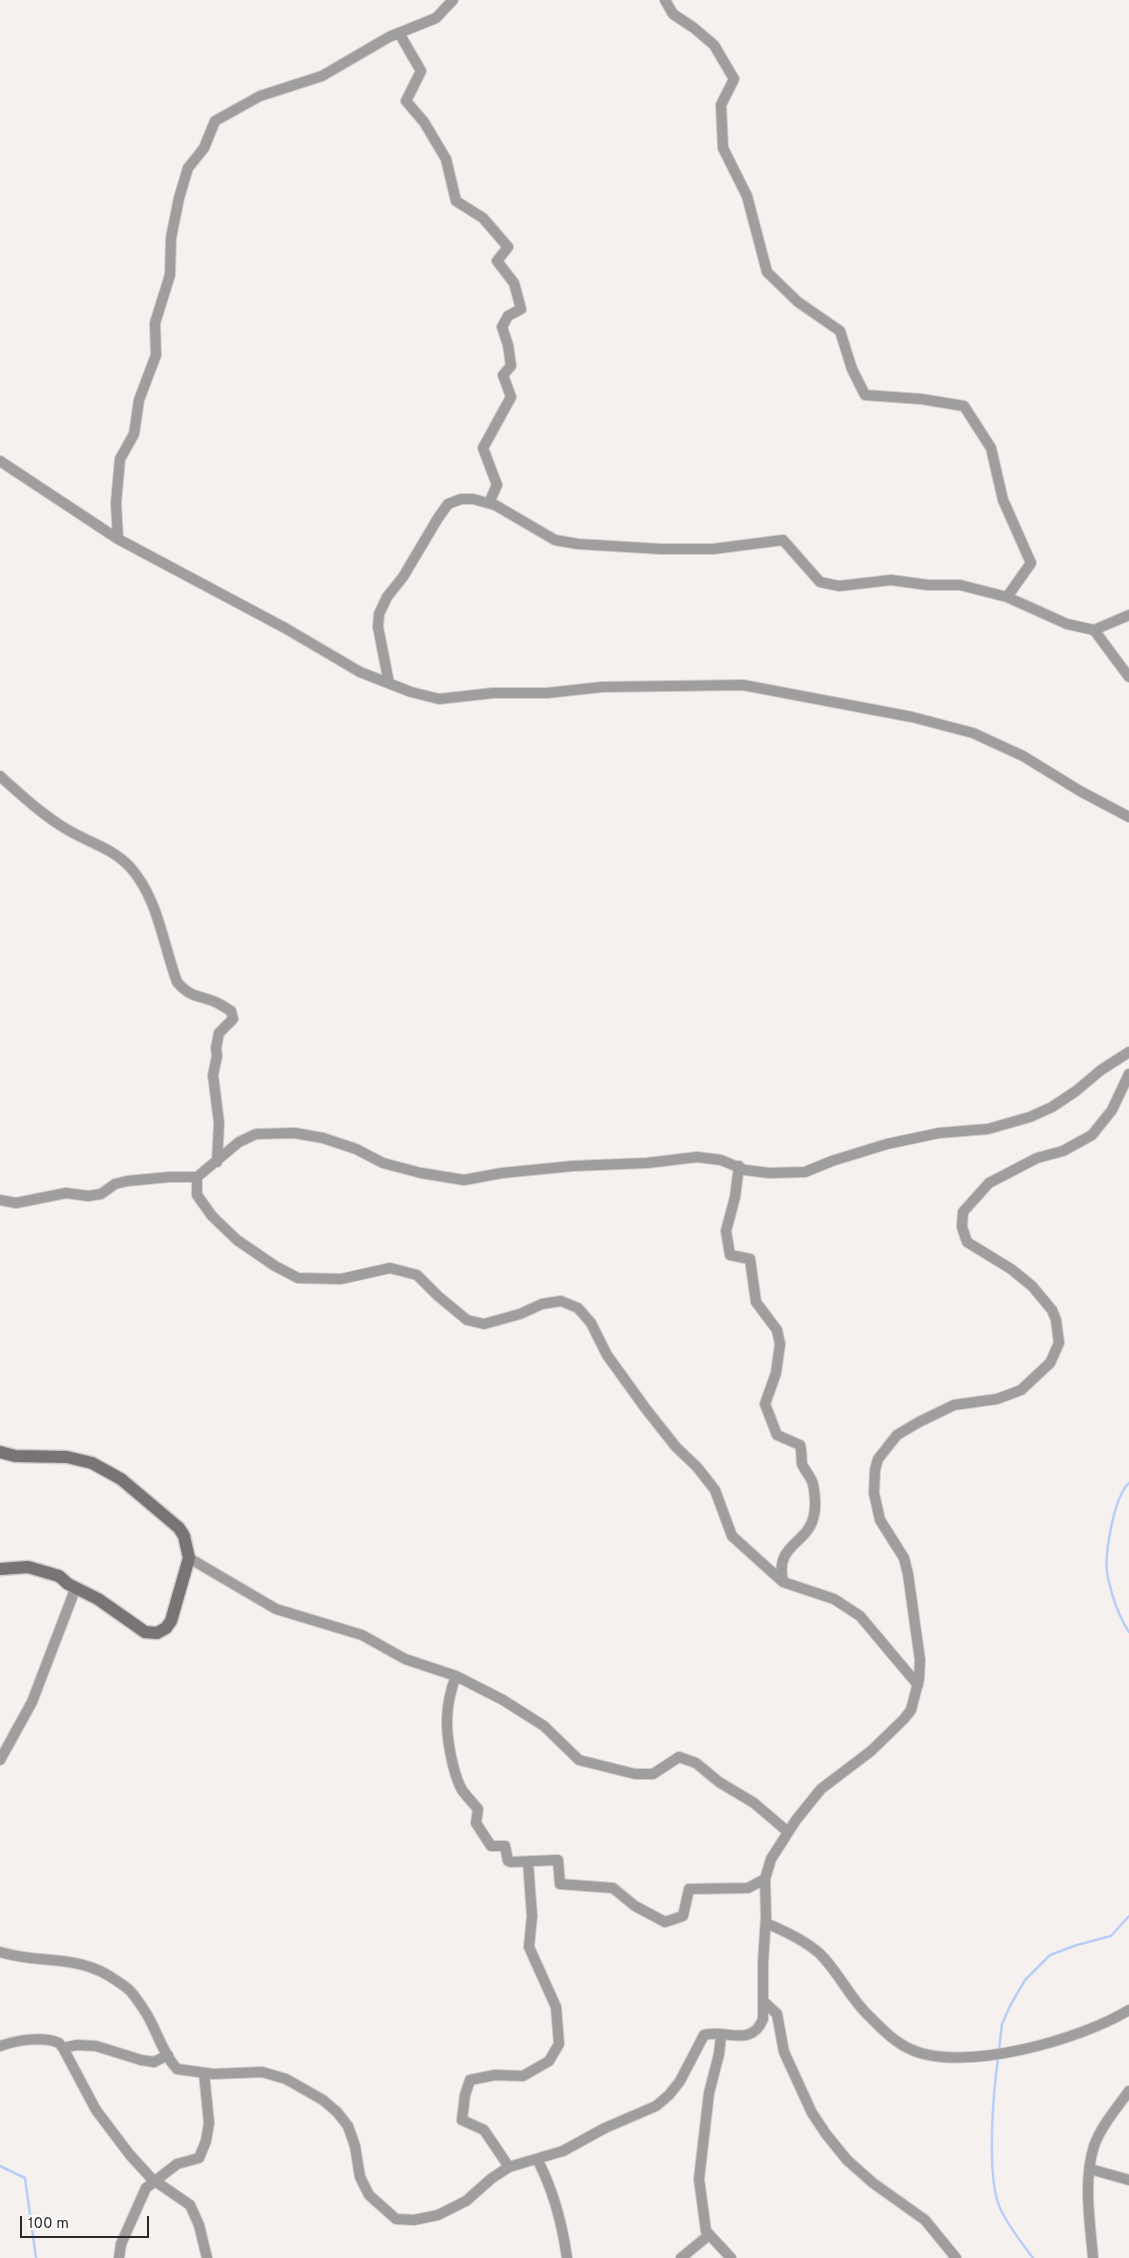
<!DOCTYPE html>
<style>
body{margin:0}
#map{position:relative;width:1129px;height:2258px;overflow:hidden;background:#f6f1ef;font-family:Overpass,sans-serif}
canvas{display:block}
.scale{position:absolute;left:20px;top:2216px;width:129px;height:22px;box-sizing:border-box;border:2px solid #2b2928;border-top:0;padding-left:6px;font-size:15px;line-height:18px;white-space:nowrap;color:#2b2928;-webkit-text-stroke:4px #fff;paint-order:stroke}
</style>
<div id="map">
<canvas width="1129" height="2258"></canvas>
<div class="scale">100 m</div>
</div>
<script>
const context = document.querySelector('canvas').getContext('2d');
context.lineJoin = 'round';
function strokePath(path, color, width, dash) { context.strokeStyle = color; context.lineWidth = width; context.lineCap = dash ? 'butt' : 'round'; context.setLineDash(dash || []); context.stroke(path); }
const stream = new Path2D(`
 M1129,1483C1114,1497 1103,1557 1108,1578C1112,1596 1119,1617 1129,1632
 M999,2050L1002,2024L1011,2004L1025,1980L1050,1955L1077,1945L1111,1936L1129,1916
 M998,2058C993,2095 987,2168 998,2203C1003,2218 1023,2245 1033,2258
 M0,2166L25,2178L36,2258`);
const street = new Path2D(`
 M665,0L673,14L694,28L714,45L734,79L721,105L723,148L747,196L767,272L798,302L840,331L852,369L865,395L921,399L964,406L991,448L1003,500L1031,563L1007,597
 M399,33L421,71L406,101L424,122L446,159L456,201L483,218L508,247L497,261L514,283L521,309L508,316L502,327L508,345L511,366L503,375L511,397L483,448L497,485L489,503
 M0,461L118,539L285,628L360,672L411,692L439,699L493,693H547L602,687L743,685L912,717L973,733L1023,756L1080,791L1129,817
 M118,539L116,503L120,459L134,434L139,400L156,355L155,323L170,275L171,238L179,198L188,168L204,148L215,121L260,96L322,76L389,37L436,18L453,0
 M1094,630L1129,677
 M389,683L378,627L379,614L387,597L403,577L438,518L448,504L461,499H473L495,505L555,540L578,544L661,549H713L783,540L820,582L839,586L891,580L928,585H960L1007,597L1067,624L1094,630L1129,615
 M0,776C21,795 44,816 68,830C90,843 112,848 130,867C158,898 163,944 177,982C190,997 197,995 213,1001C219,1003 226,1008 231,1011L233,1019L219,1033L216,1048L217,1056L213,1075L219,1123L217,1162
 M739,1166L735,1197L726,1231L730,1255L750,1259L756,1302L777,1330L780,1344L776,1373L765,1404L777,1435L800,1445C802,1451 801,1458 802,1464C805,1471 811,1477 813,1484C815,1493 816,1507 814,1515C809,1544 774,1544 783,1581
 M197,1177V1195L212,1216L237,1240L275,1266L298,1278L341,1279L390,1268L417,1275L438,1296L467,1320L484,1324L520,1314L542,1304L561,1301L578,1308L591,1323L607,1355L646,1409L676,1447L697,1467L715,1490L732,1536L783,1582L834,1599L860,1616L918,1685
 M0,1200L16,1203L66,1193L88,1196L101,1194L115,1184L127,1181L170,1177H197L239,1142L256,1134L295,1133L323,1138L356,1149L383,1163L421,1173L464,1180L502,1173L573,1166L647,1163L697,1157L721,1160L745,1170L769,1173L805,1172L832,1161L887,1144L939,1133L988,1129L1030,1117L1052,1107L1076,1091L1101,1070L1129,1052
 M189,1558L276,1609L362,1635L405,1659L456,1676L503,1700L544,1726L579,1760L635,1774H653L679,1757L696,1763L719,1782L754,1803L788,1832
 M456,1676C444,1707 445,1733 453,1765C455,1773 458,1783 462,1790C467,1797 473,1803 478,1809L476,1823L491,1846H505L508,1861L511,1862L558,1860L560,1884L613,1888L635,1906L665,1922L683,1916L689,1889L748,1888L765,1879
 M0,1760L32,1702L76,1587
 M766,1923C784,1931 804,1940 819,1953C838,1971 849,1997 869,2016C881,2028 894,2042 910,2049C962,2074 1082,2039 1129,2010
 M0,1952C42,1965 79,1953 117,1981C123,1985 128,1988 132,1993C139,2002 146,2012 151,2022C159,2038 165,2056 177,2069L213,2074L262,2072L286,2079L323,2100L337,2112L348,2126L355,2146L360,2177L369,2195L396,2219L414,2220L438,2215L466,2201L492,2178L509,2167L563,2151L605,2128L656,2106L669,2095L680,2081L704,2035C724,2028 751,2049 763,2019V1963L766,1917L765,1879L771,1859L796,1820L821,1789L871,1751L904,1719L911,1710L919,1679L920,1660L908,1574L904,1558L880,1520L874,1493L875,1470L878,1459L897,1435L919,1422L954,1405L997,1399L1021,1390L1050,1363L1059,1343L1056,1320L1052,1310L1032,1286L1011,1269L967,1242L962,1227L963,1212L989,1183L1037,1158L1063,1151L1092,1135L1112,1110L1129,1074
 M763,2001L777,2014L784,2052L812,2113L826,2134L847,2160L873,2183L925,2220L956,2258
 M721,2035L719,2054L709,2093L699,2179L706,2231L731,2258
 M0,2046C17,2040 43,2036 59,2043L63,2048L77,2045L96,2046L141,2060L154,2062L168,2055
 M63,2048L96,2110L130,2155L152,2179L190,2205L199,2225L207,2258
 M537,2159C554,2191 562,2222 567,2258
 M509,2167L484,2130L462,2120L465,2095L470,2080L495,2075L523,2076L549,2061L559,2044L556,2007L529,1947L532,1916L528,1862
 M1090,2169L1129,2180
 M119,2258L121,2244L146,2188L177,2164L199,2158L206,2141L209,2123L204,2073
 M681,2258L709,2235
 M1093,2258C1090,2222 1083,2181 1094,2146C1101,2126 1117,2108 1129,2091`);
const secondary = new Path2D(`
 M0,1452L15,1456L67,1457L92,1463L121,1479L179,1528L184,1536L189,1558L171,1621L166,1628L157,1633L145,1632L98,1599L68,1584L59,1576L28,1567L0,1569`);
strokePath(stream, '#b7cff8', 2.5);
strokePath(street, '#d1cdcb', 12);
strokePath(secondary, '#d1cdcb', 15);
strokePath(street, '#9f9d9d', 10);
strokePath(secondary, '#787475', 12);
</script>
